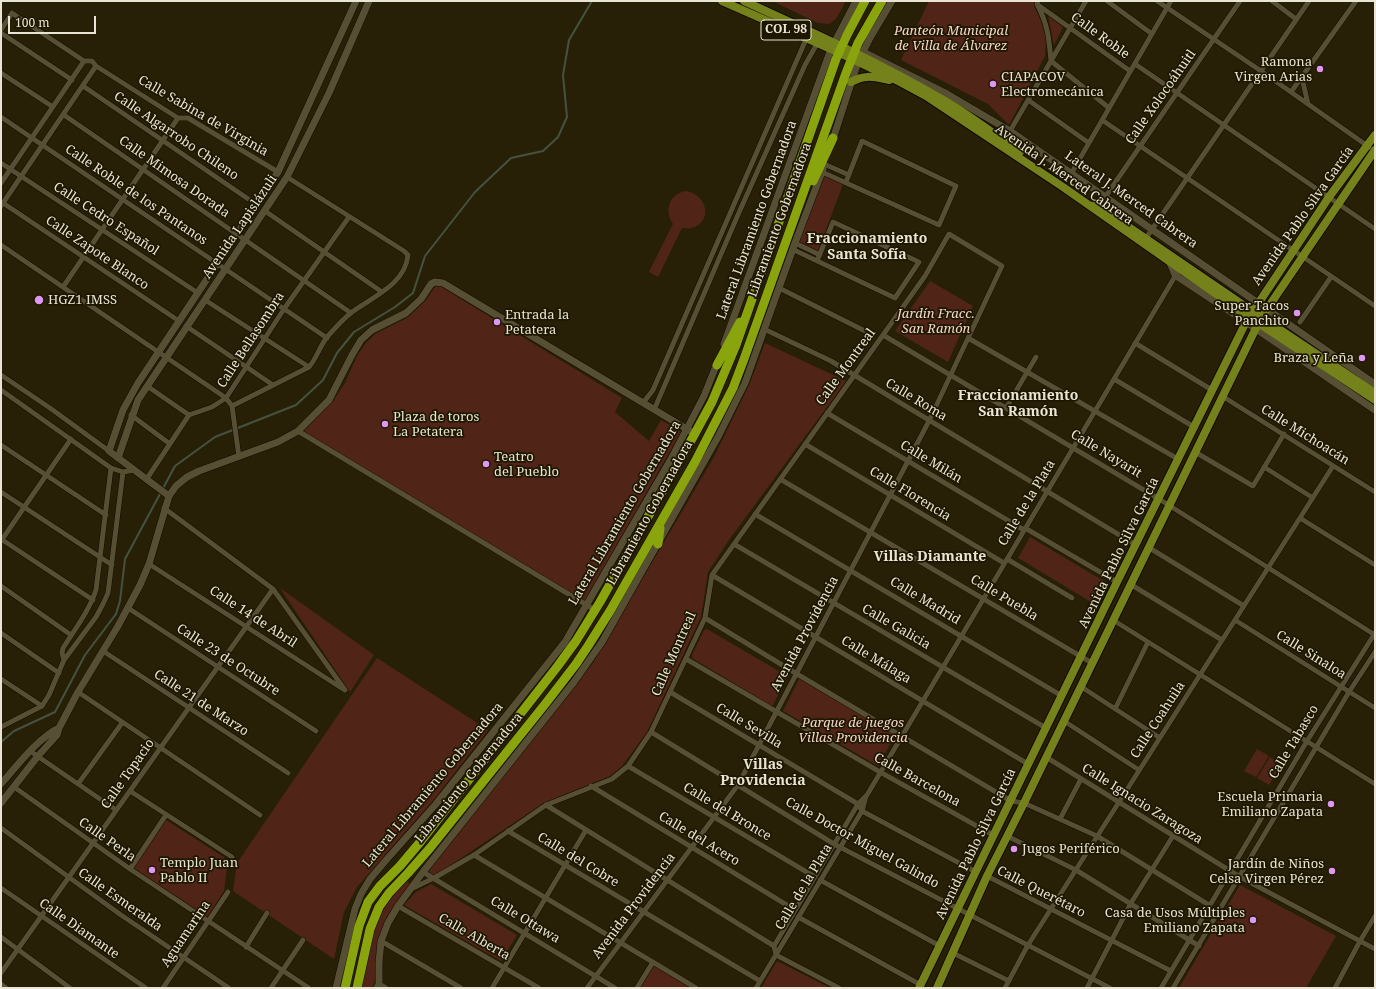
<!DOCTYPE html>
<meta charset="utf-8">
<style>
body{margin:0}
#map{position:relative;width:1376px;height:989px;overflow:hidden;background:#282006;font-family:"Noto Serif",serif}
canvas{display:block}
.frame{position:absolute;inset:0;border:2px solid #e9e4d4;pointer-events:none}
.scale{position:absolute;left:8px;top:16px;width:88px;height:18px;box-sizing:border-box;border:2px solid #e9e4d4;border-top:0;padding-left:5px;font-size:12px;line-height:14px;white-space:nowrap;color:#e9e4d4;-webkit-text-stroke:3px #1e1700;paint-order:stroke}
</style>
<div id="map">
<canvas width="1376" height="989"></canvas>
<div class="frame"></div>
<div class="scale">100 m</div>
</div>
<script>
const context = document.querySelector('canvas').getContext('2d');
context.lineJoin = 'round';
function fill(path, color) { context.fillStyle = color; context.fill(path, 'evenodd'); }
function strokePath(path, color, width, dash) { context.strokeStyle = color; context.lineWidth = width; context.lineCap = dash ? 'butt' : 'round'; context.setLineDash(dash || []); context.stroke(path); }
function drawText(font, color, halo, rows, align = 'center') {
  context.font = font + ' "Noto Serif",serif'; context.lineWidth = 3.5; context.setLineDash([]); context.textBaseline = 'middle'; context.strokeStyle = halo; context.fillStyle = color; for (const [text, x, y, turn = 0] of rows) {
    context.save(); context.translate(x, y); context.rotate((+turn || 0) * Math.PI / 180); context.textAlign = isNaN(turn) ? turn : align; if (halo) context.strokeText(text, 0, 0); context.fillText(text, 0, 0); context.restore();
  }
}
const green = new Path2D(`
 M772,1H846L836,19L829,24L818,23Z
 M929,1H1034V6L1041,21L1046,38L1045,56L1009,125L988,104L901,60Z
 M1048,15L1063,27L1054,45Z
 M823,174L843,184L818,251L799,242Z
 M685,191C708,194 713,222 692,228C689,229 685,228 682,228L658,277L649,272L673,224C664,210 669,195 685,191Z
 M930,281L973,306L948,362L895,331Z
 M437,286H440L622,398L615,412L649,441L661,420L681,432L585,601L303,432L333,401L345,383L357,356L366,343L375,334L407,318L427,299L434,288Z
 M765,343L846,381L729,540L708,572L701,617L647,732L622,766L610,776L544,803L434,876L428,871L593,663L714,457L750,383Z
 M1030,537L1107,583L1096,605L1018,558Z
 M280,588L374,655L350,692Z
 M707,629L787,676V677L773,705H770L692,658V655L704,630Z
 M377,658L488,730L432,802L357,887L344,912L334,959L233,891L237,863Z
 M799,679L895,735L878,766L783,711Z
 M1257,749L1269,756L1256,777L1244,771Z
 M1270,757L1282,764L1269,785L1257,778Z
 M166,820L228,860L224,891L207,917L133,869Z
 M407,881L410,884C390,908 380,929 376,960C375,969 376,979 373,988H362C366,966 370,939 379,918C386,903 396,892 407,881Z
 M431,884L517,935L501,961L404,905L416,892Z
 M1240,885L1336,936L1306,988H1179Z
 M777,961L830,988H761Z
 M653,964L694,988H639Z`);
const stream = new Path2D(`
 M1,742L14,731L55,712L85,655L116,614L120,601L125,559L175,466L215,437L296,405L323,380L337,353L354,332L395,307L413,293L425,256L475,192L511,158L543,151L558,137L567,117L563,75L569,40L592,1`);
const street = new Path2D(`
 M1038,1L1037,4C1048,25 1049,38 1051,61L1109,108
 M1107,1L1152,34
 M1157,1L1261,71L1369,147
 M1272,1L1296,19
 M1038,5L1130,71
 M1,30L12,13L84,61H92L96,66L178,118H188L278,172
 M1,33L72,80
 M1135,64L1375,229
 M1,73L53,107
 M1302,78L1308,104
 M83,86L257,205
 M1291,92L1356,1
 M1028,100L1089,143
 M64,115L351,313
 M1,117L327,338
 M1102,120L1375,306
 M1010,131L1086,1
 M1,163L198,293
 M824,164L849,175
 M822,172L939,225L956,186L862,141L846,182
 M1071,174L1171,1
 M1,183L84,61
 M3,203L179,321
 M1,206L96,66
 M1099,206L1240,1
 M265,211L382,292
 M1144,241L1309,1
 M795,243L820,255
 M1,245L226,398L232,406L239,457
 M792,249L895,298L919,262L833,222L817,261
 M63,287L178,118
 M779,288L867,332
 M205,300L309,367
 M1300,322L1331,277
 M186,326L273,385
 M764,329L831,361L1136,545
 M883,335L1159,499L1375,635
 M968,338L1178,459
 M1135,343L1212,390
 M1,375L50,408L109,451
 M1114,379L1194,427
 M147,386L189,415
 M1,390L111,468L123,472L134,470
 M1222,396L1375,492
 M643,403L653,390L807,37
 M232,406L309,367C317,358 320,345 328,336C335,328 343,319 352,312C372,297 405,285 408,255L404,251L287,177
 M1006,408L1036,357
 M654,410L737,217L805,65L818,42
 M827,413L1024,530
 M131,415L170,444
 M298,431L595,610
 M805,444L1004,563
 M1,445L106,515
 M1195,452L1253,486L1284,434
 M1264,467L1313,498
 M780,479L1092,663
 M146,480L189,415L212,407L226,398L284,309L349,217
 M1,492L112,565
 M164,508L273,589L345,690
 M755,514L1062,696
 M1300,518L1375,565
 M1025,528L1117,582
 M1,539L93,600
 M1,541L71,439
 M734,544L1046,728
 M1148,547L1244,606
 M1007,559L1072,598
 M149,564L343,689
 M712,575L1028,764
 M1130,584L1222,640
 M1,586L71,635
 M128,608L316,731
 M705,618L797,674L1011,801L1024,803L1097,836L1209,905
 M1113,620L1375,784
 M1235,620L1375,708
 M1,633L59,673
 M103,651L288,773
 M686,659L880,772L993,835
 M64,660L62,653L63,648C75,629 89,611 96,590L111,468
 M1,679L42,706
 M1080,686L1160,738
 M78,692L260,815
 M670,692L858,804L862,811L976,872
 M1115,709L1148,642
 M1064,721L1139,770
 M1,727L42,706L49,695L64,660L96,617L103,604L108,593L110,577L123,472
 M651,732L834,844L1110,988
 M30,751L116,810
 M1046,757L1240,877L1375,949
 M628,766L815,877
 M78,784L122,723
 M591,786L795,910
 M14,787L130,869L309,988
 M130,791L232,857
 M546,805L774,946L776,955L839,988
 M1060,819L1081,779
 M1,828L121,915L229,988
 M508,831L760,981
 M1007,836L1076,870L1199,946
 M474,855L696,988
 M130,869L166,815
 M423,872L615,988
 M987,876L1171,971
 M820,880L940,946
 M1,888L146,988
 M411,889L434,878L474,855L546,805L612,779L628,766L651,732L705,618L712,575L925,276L949,234L1002,266L929,421L738,785L587,988
 M398,906L539,988
 M798,917L921,985
 M1,937L70,988
 M381,941L461,988
 M774,946L858,804L867,795L1177,273
 M246,947L267,913
 M953,953L1009,981
 M1,973L273,589
 M1,984L6,988
 M379,986V984L386,988
 M163,988L228,892
 M271,988L303,940
 M492,988L586,830
 M637,988L653,962
 M756,988L862,811L866,796
 M1005,988L1028,945L1333,466
 M1087,988L1131,903L1173,836
 M1161,988L1307,741L1375,633
 M1173,988L1349,692L1375,652
 M1335,988L1360,941L1375,916`);
const secondary = new Path2D(`
 M863,52L947,94L1010,131L1375,384
 M832,142L858,62L870,38L892,1
 M1170,263L1175,275L1246,322L1375,410
 M724,344L831,49L856,1
 M118,458L138,400L287,177L329,93L369,1
 M169,496L109,451L123,410L138,383L278,172L356,1
 M1,784C16,767 39,737 59,728
 M1,803L38,756L57,735L59,728L78,692L118,626L140,585L149,564L169,496L176,486L187,477L199,471L278,442L298,431L329,400L352,355L361,340L372,330L406,313L421,299L431,284L435,282L443,283L690,431
 M336,988L355,909L361,894L370,879L387,859L436,804L565,642L671,459L704,396L718,361
 M377,988L379,984V963L381,941L388,923L398,906L423,872L574,682L602,642L718,437L745,383L795,243L823,169`);
const primary = new Path2D(`
 M722,1L831,49L900,82L926,96L1063,187L1249,317L1375,400
 M744,1C812,32 880,63 945,101C971,116 995,135 1020,152
 M851,82C865,74 874,77 889,80
 M1095,204L1252,311L1375,393
 M919,988L1117,582L1246,322L1329,197L1375,135
 M937,988L987,876L1024,803L1256,328L1267,309L1375,150`);
const highway = new Path2D(`
 M813,181L833,138
 M717,365L740,322
 M658,544L660,528
 M345,988L359,926L368,902L380,886L400,866L421,841L557,667L576,641L600,602L693,437L712,402L736,345L836,59L847,35L865,1
 M357,988L370,929L379,907L389,893L408,873L430,848L546,703L576,664L588,646L610,611L695,462L733,388L744,359L846,73L858,43L882,1`);
const markers = [
 [1320,69,4,"#de98f3"],
 [993,84,4,"#de98f3"],
 [39,300,5,"#de98f3"],
 [1297,313,4,"#de98f3"],
 [497,322,4,"#de98f3"],
 [1362,358,4,"#de98f3"],
 [385,424,4,"#de98f3"],
 [486,464,4,"#de98f3"],
 [1331,804,4,"#de98f3"],
 [1014,849,4,"#de98f3"],
 [152,870,4,"#de98f3"],
 [1332,871,4,"#de98f3"],
 [1253,920,4,"#de98f3"]
];
const shields = [
 [786,30,50]
];
const shieldNames = [
 ["COL 98",786,30]
];
const parkNames = [
 ["Panteón Municipal",951,31],
 ["de Villa de Álvarez",951,46],
 ["Jardín Fracc.",936,314],
 ["San Ramón",936,329],
 ["Parque de juegos",853,723],
 ["Villas Providencia",853,738]
];
const streetNames = [
 ["Calle Roble",1100,36,36],
 ["Calle Xolocoáhuitl",1161,97,-55],
 ["Calle Sabina de Virginia",203,116,30],
 ["Calle Algarrobo Chileno",176,136,34],
 ["Avenida J. Merced Cabrera",1064,175,35],
 ["Calle Mimosa Dorada",174,177,35],
 ["Calle Roble de los Pantanos",136,195,34],
 ["Lateral J. Merced Cabrera",1131,200,35],
 ["Avenida Pablo Silva García",1303,216,-55],
 ["Calle Cedro Español",106,219,33],
 ["Lateral Libramiento Gobernadora",757,220,-70],
 ["Libramiento Gobernadora",780,220,-70],
 ["Avenida Lapislázuli",240,227,-56],
 ["Calle Zapote Blanco",97,253,34],
 ["Calle Bellasombra",251,340,-57],
 ["Calle Montreal",846,367,-54],
 ["Calle Roma",916,400,31],
 ["Calle Michoacán",1305,435,32],
 ["Calle Nayarit",1106,454,31],
 ["Calle Milán",931,462,31],
 ["Calle Florencia",910,494,31],
 ["Calle de la Plata",1027,503,-59],
 ["Lateral Libramiento Gobernadora",625,513,-60],
 ["Libramiento Gobernadora",650,513,-61],
 ["Avenida Pablo Silva García",1119,553,-64],
 ["Calle Puebla",1004,598,31],
 ["Calle Madrid",925,601,31],
 ["Calle 14 de Abril",253,617,33],
 ["Calle Galicia",896,627,30],
 ["Avenida Providencia",805,634,-62],
 ["Calle Montreal",674,654,-66],
 ["Calle Sinaloa",1311,655,32],
 ["Calle 23 de Octubre",228,660,33],
 ["Calle Málaga",876,660,31],
 ["Calle 21 de Marzo",201,703,33],
 ["Calle Coahuila",1158,720,-57],
 ["Calle Sevilla",749,726,31],
 ["Calle Tabasco",1294,742,-59],
 ["Calle Topacio",128,774,-55],
 ["Libramiento Gobernadora",469,778,-51],
 ["Calle Barcelona",917,780,29],
 ["Lateral Libramiento Gobernadora",433,785,-50],
 ["Calle Ignacio Zaragoza",1142,804,32],
 ["Calle del Bronce",727,812,31],
 ["Calle del Acero",699,839,31],
 ["Calle Perla",107,840,35],
 ["Calle Doctor Miguel Galindo",862,843,29],
 ["Avenida Pablo Silva García",976,844,-64],
 ["Calle del Cobre",578,860,31],
 ["Calle de la Plata",804,887,-59],
 ["Calle Querétaro",1041,892,27],
 ["Calle Esmeralda",120,900,35],
 ["Avenida Providencia",634,906,-53],
 ["Calle Ottawa",525,920,31],
 ["Calle Diamante",79,929,35],
 ["Aguamarina",186,934,-56],
 ["Calle Alberta",474,937,30]
];
const poiNames = [
 ["Ramona",1312,62,"right"],
 ["Virgen Arias",1312,77,"right"],
 ["CIAPACOV",1001,77],
 ["Electromecánica",1001,92],
 ["HGZ1 IMSS",48,300],
 ["Super Tacos",1289,306,"right"],
 ["Panchito",1289,321,"right"],
 ["Entrada la",505,315],
 ["Petatera",505,330],
 ["Braza y Leña",1354,358,"right"],
 ["Plaza de toros",393,417],
 ["La Petatera",393,432],
 ["Teatro",494,457],
 ["del Pueblo",494,472],
 ["Escuela Primaria",1323,797,"right"],
 ["Emiliano Zapata",1323,812,"right"],
 ["Jugos Periférico",1022,849],
 ["Templo Juan",160,863],
 ["Pablo II",160,878],
 ["Jardín de Niños",1324,864,"right"],
 ["Celsa Virgen Pérez",1324,879,"right"],
 ["Casa de Usos Múltiples",1245,913,"right"],
 ["Emiliano Zapata",1245,928,"right"]
];
const neighbourhoodNames = [
 ["Fraccionamiento",867,239],
 ["Santa Sofía",867,255],
 ["Fraccionamiento",1018,396],
 ["San Ramón",1018,412],
 ["Villas Diamante",930,557],
 ["Villas",763,765],
 ["Providencia",763,781]
];
fill(green, '#502517');
strokePath(stream, '#465240', 2);
strokePath(street, '#110a00', 6);
strokePath(secondary, '#110a00', 8);
strokePath(primary, '#110a00', 10);
strokePath(highway, '#110a00', 10);
strokePath(street, '#574f34', 5);
strokePath(secondary, '#574f34', 7);
strokePath(primary, '#75821c', 8);
strokePath(highway, '#89a40c', 9);
for (const [x, y, r, color] of markers) { const dot = new Path2D(); dot.arc(x, y, r, 0, 2 * Math.PI); context.fillStyle = color; context.fill(dot); strokePath(dot, '#1e1700', 1.5); }
for (const [x, y, w] of shields) { const box = new Path2D(); box.roundRect(x - w / 2, y - 10, w, 20, 3); context.fillStyle = '#1e1700'; context.fill(box); strokePath(box, '#e9e4d4', 1); }
drawText('bold 12px', '#e9e4d4', null, shieldNames);
drawText('italic 13px', '#f6d5ca', '#1e1700', parkNames);
drawText('13px', '#e9e4d4', '#1e1700', streetNames);
drawText('13px', '#e9e4d4', '#1e1700', poiNames, 'left');
drawText('bold 14px', '#e9e4d4', '#1e1700', neighbourhoodNames);
</script>
